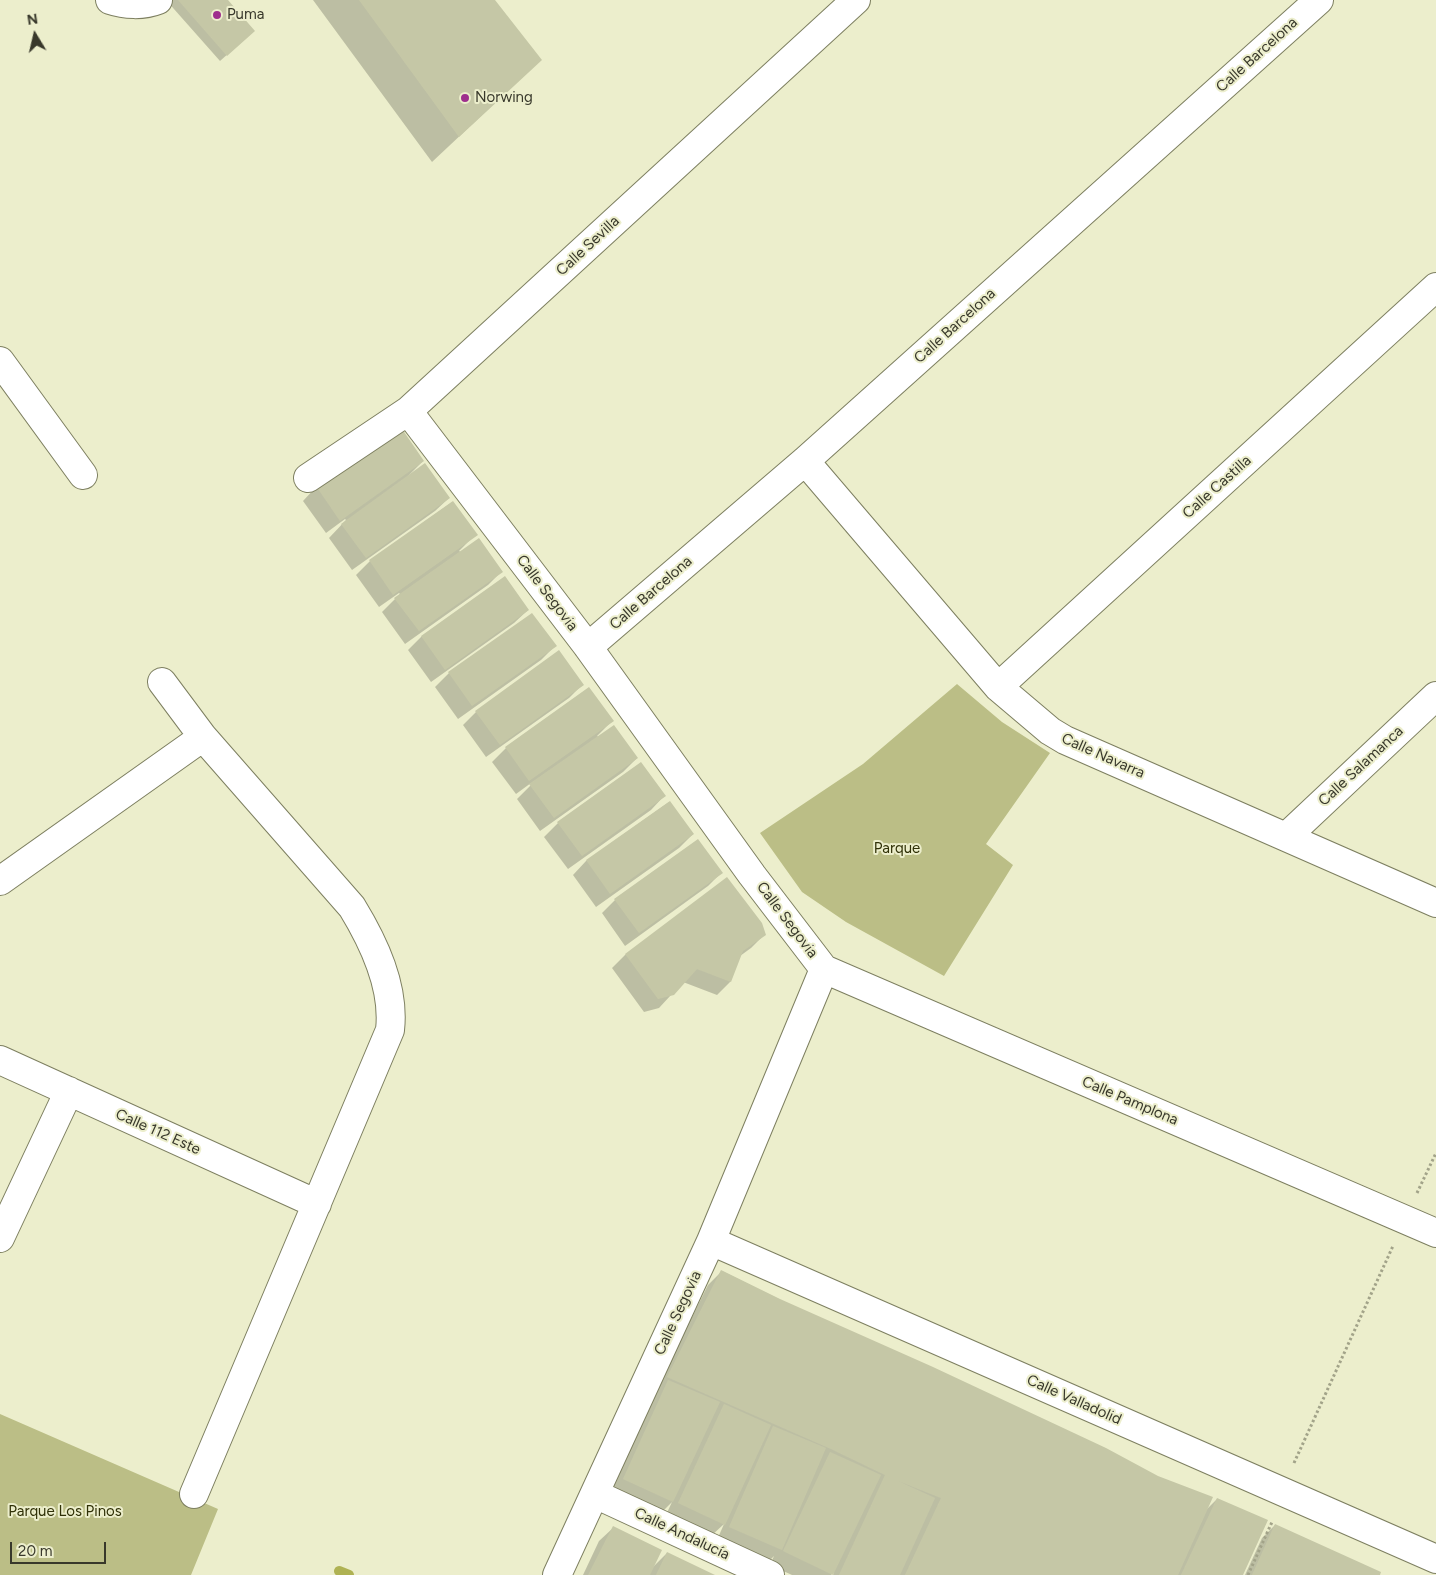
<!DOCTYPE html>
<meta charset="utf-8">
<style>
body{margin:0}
#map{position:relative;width:1436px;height:1575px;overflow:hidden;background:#eceecc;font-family:Figtree,sans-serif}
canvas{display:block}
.north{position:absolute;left:10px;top:10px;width:50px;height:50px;-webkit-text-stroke:4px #eceecc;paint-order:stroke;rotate:351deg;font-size:14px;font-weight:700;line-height:20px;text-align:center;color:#38382b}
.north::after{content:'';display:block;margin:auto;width:18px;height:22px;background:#38382b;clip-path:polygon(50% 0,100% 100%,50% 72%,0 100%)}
.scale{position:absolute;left:10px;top:1542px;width:96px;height:22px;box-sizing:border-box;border:2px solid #38382b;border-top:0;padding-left:6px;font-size:15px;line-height:18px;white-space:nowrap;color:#38382b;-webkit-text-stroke:4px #eceecc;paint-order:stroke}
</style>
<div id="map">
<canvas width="1436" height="1575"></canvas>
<div class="north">N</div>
<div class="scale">20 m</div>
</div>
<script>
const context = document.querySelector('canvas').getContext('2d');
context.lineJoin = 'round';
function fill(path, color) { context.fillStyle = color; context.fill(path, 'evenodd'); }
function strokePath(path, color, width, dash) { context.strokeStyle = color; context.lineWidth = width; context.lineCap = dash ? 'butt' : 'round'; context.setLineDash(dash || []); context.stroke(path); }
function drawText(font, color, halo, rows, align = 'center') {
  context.font = font + ' Figtree,sans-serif'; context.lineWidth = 4; context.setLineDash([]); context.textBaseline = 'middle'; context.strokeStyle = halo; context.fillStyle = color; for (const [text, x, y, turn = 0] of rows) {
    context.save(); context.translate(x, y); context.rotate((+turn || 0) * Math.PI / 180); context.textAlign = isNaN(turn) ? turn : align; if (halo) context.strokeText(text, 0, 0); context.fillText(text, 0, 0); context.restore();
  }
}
const green = new Path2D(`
 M957,684L1002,722L1050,753L986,844L1013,865L944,976L846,922L802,892L760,833L863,764Z
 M0,1414L218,1509L191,1575H0Z`);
const shadow = new Path2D(`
 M166,0H227L247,37L220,61Z
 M313,0H493L513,86L432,162Z
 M423,461L408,476L449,498L435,511L352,570L329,538L346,520L345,519L326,533L303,501L316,487Z
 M452,502L476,534L459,551L502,571L488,585L405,644L382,612L400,594L399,593L379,607L356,575L370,561Z
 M528,610L514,623L431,682L408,650L422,636Z
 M532,614L555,646L541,660L458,719L435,687L449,673Z
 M582,685L569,698L486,757L463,725L476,712Z
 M589,689L612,721L597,736L637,758L623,772L540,831L517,799L532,784L531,783L516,794L492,762L506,748Z
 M641,764L664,796L651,810L568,869L544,837L558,823Z
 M669,802L693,834L679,848L596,907L573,875L586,861Z
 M721,873L708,886L625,946L602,913L615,900Z
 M727,879L764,935L751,948L740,956L730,982L717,995L683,982L659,1008L644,1012L612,968L625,955Z
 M722,1271L1206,1510L1217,1499L1241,1575H833L834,1572L831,1575H792L770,1565L774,1556L768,1562L717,1540L724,1524L710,1537L665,1517L672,1502L659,1515L610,1492L655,1395L657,1392L655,1391L708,1285Z
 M1275,1525L1378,1575H1245L1262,1538Z
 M613,1528L652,1568L667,1553L712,1575H583L599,1541Z`);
const stream = new Path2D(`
 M339,1571L349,1575`);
const building = new Path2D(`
 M178,0H228L255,31L227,56Z
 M359,0H495L542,60L459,137Z
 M400,426L424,461L340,521L316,486Z
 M425,463L450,498L366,558L341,524Z
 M453,501L478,535L393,595L369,560Z
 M479,538L503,572L419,631L394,598Z
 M505,576L529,610L445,670L421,636Z
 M532,613L557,646L472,706L448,672Z
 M559,650L584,685L500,745L475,711Z
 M589,687L614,721L529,781L505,747Z
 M614,725L638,758L554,818L529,784Z
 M641,762L666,796L582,856L557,822Z
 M670,801L694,834L610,894L586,860Z
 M698,839L723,873L639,933L614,899Z
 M727,877L762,923L766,935L743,951L731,982L697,969L674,995L658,999L625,954Z
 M721,1270L780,1299L933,1367L1106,1448L1158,1476L1213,1497L1178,1575H905L941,1498L898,1481L935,1498L900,1575H839L885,1475L831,1449L667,1377Z
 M668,1380L720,1402L673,1502L623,1479Z
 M724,1404L771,1425L725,1525L678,1503Z
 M773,1426L826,1448L782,1550L729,1527Z
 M830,1452L881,1475L833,1575L783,1551Z
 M1217,1498L1268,1520L1243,1575H1181Z
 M1275,1524L1381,1572L1380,1575H1252Z
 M613,1526L662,1550L650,1575H588Z
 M667,1552L715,1575H656Z`);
const path = new Path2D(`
 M1417,1193L1436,1153
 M1294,1463L1393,1246
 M1248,1575L1272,1522`);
const minor = new Path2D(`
 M110,0C125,5 143,6 158,0
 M0,361L83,475
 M408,411L588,647L752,875L824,969L1436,1233
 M805,461L998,687L1050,731L1065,740L1436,903
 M308,478L408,411L856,0
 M588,647L805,461L1319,0
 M162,682L203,737L352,907C374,943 395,987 390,1030L194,1494
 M998,687L1436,287
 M1286,837L1436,696
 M0,881L203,737
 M0,1060L317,1204
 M0,1238L69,1091
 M711,1241L1436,1559
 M595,1494L770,1575
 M557,1575L711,1241L824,969`);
const markers = [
 [217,15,5,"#9e2f8d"],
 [465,98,5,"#9e2f8d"]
];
const poiNames = [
 ["Puma",227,15],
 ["Norwing",475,98]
];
const streetNames = [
 ["Calle Barcelona",1257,55,-42],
 ["Calle Sevilla",588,246,-43],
 ["Calle Barcelona",955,326,-42],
 ["Calle Castilla",1217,487,-42],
 ["Calle Segovia",547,593,53],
 ["Calle Barcelona",651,593,-41],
 ["Calle Navarra",1103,756,24],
 ["Calle Salamanca",1361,766,-43],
 ["Calle Segovia",787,920,53],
 ["Calle Pamplona",1130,1101,23],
 ["Calle 112 Este",158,1132,24],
 ["Calle Segovia",678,1313,-65],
 ["Calle Valladolid",1074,1400,24],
 ["Calle Andalucía",682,1534,25]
];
const parkNames = [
 ["Parque",897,849],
 ["Parque Los Pinos",65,1512]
];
fill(green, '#bbbe86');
fill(shadow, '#0003');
strokePath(stream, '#afb253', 10);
fill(building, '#c5c7a6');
strokePath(minor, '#7d7f60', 30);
strokePath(path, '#a2a389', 3, [2.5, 2.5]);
strokePath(minor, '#fff', 28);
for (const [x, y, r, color] of markers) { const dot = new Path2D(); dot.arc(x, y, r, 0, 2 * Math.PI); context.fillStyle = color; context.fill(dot); strokePath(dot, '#eceecc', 2); }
drawText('15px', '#38382b', '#eceecc', poiNames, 'left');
drawText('15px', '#38382b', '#eceecc', streetNames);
drawText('15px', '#303107', '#eceecc', parkNames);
</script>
